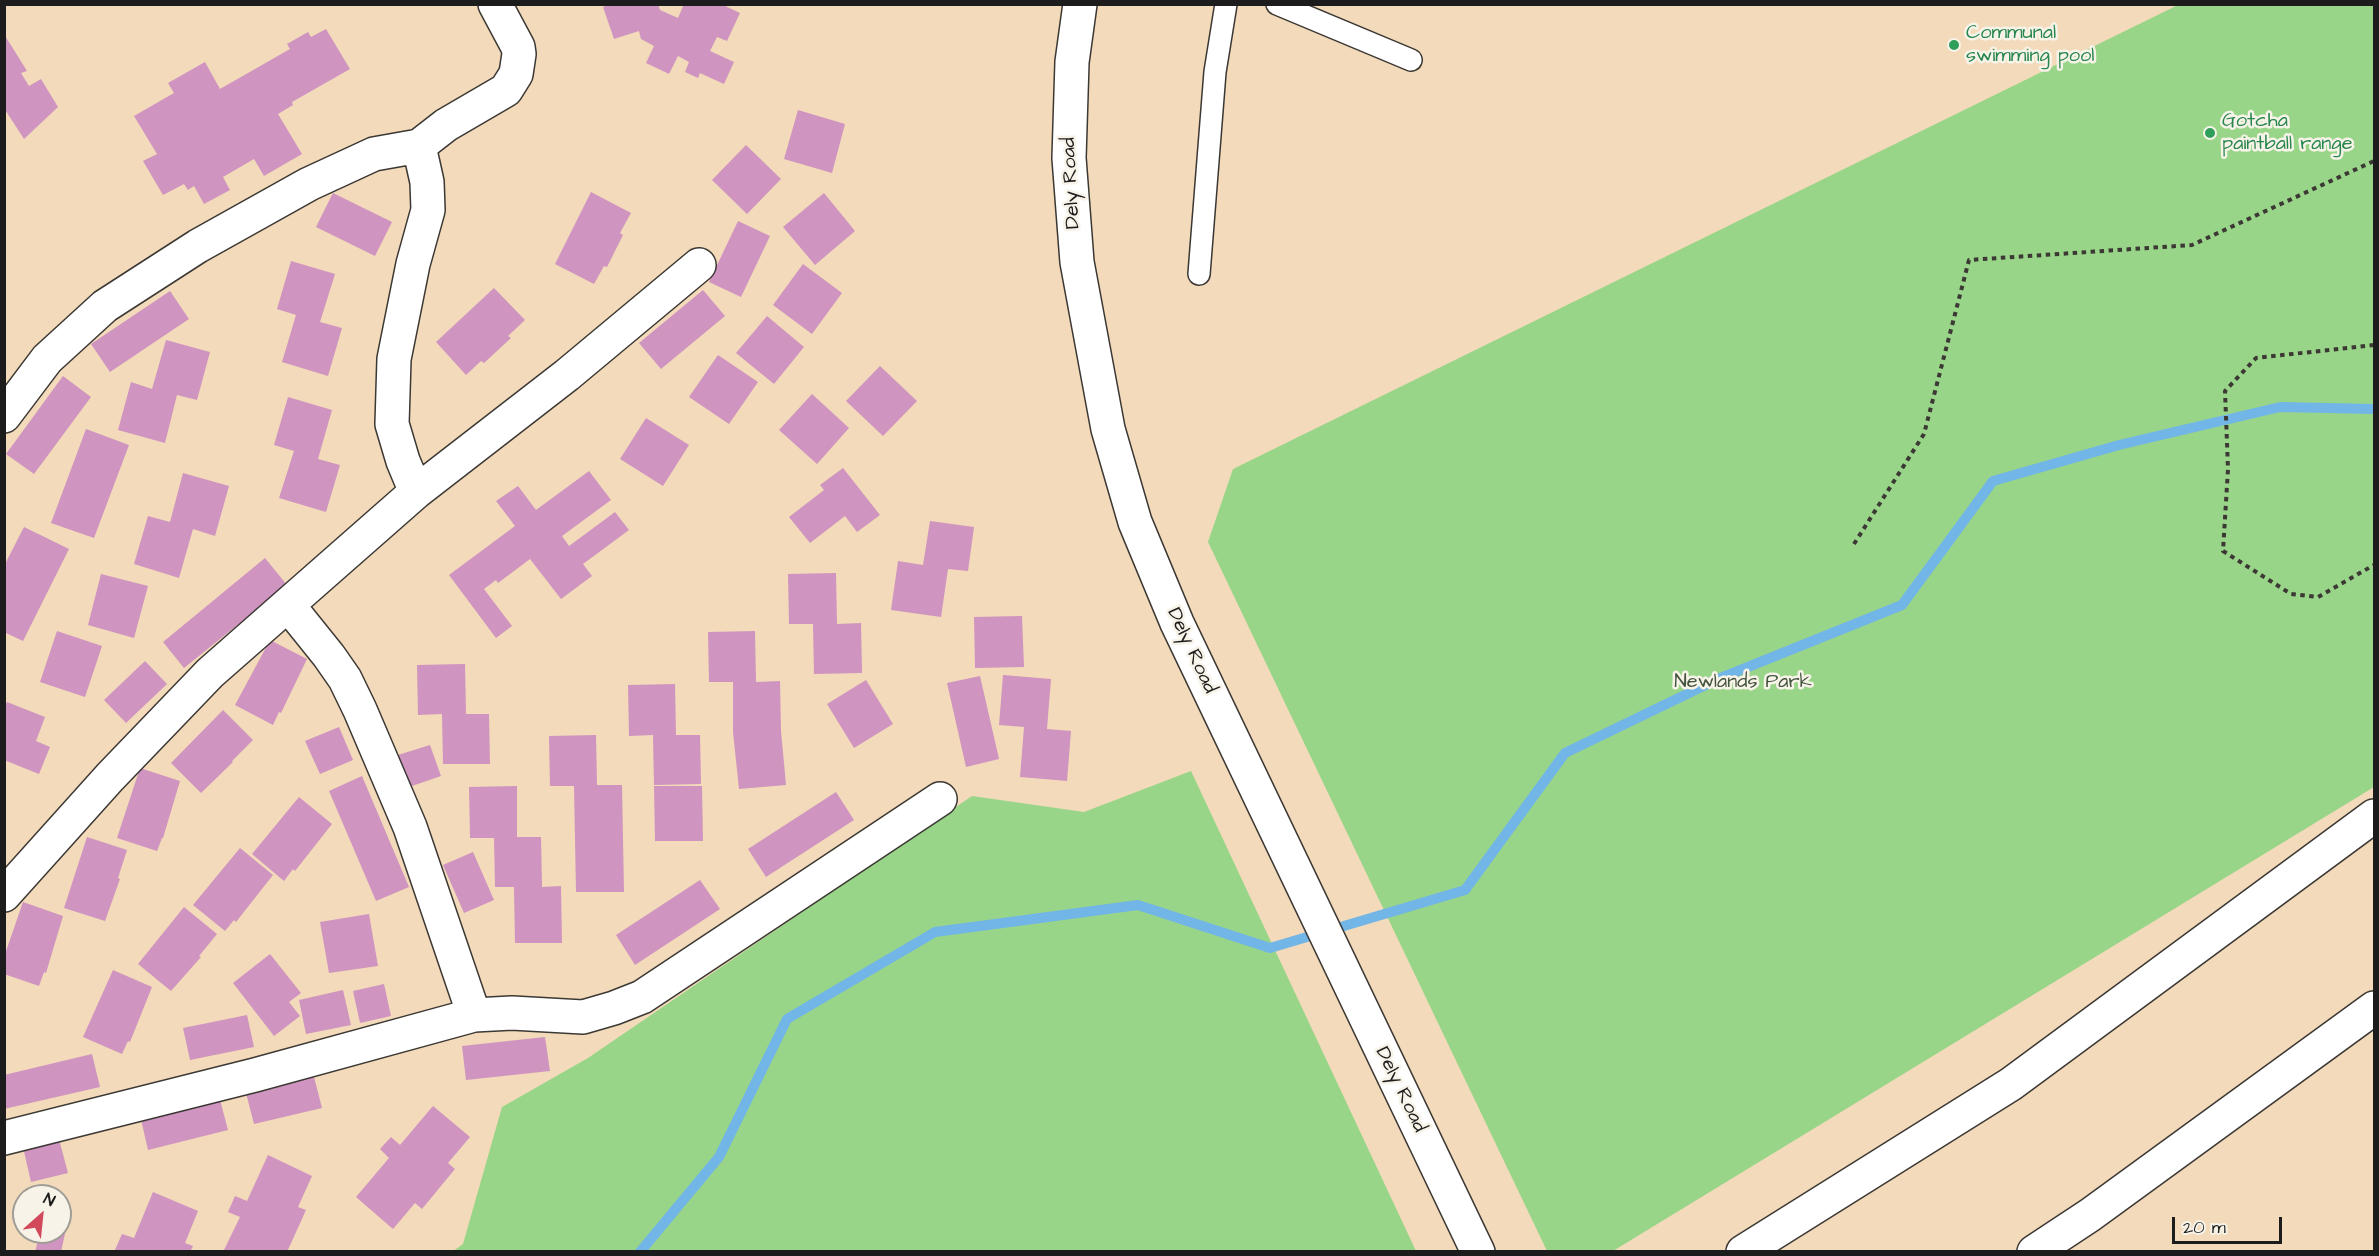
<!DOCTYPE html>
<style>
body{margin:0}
#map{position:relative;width:2379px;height:1256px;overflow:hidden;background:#f2daba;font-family:"Architects Daughter",sans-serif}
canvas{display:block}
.frame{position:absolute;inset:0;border:6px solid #1c1c1c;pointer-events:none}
.north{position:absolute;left:12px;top:1184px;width:60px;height:60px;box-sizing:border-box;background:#f7f3e8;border:2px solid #9f9d96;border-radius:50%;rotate:27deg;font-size:16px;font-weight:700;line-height:24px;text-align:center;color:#1c1c1c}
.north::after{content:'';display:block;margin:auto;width:21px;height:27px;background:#d1495b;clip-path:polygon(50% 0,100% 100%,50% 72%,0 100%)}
.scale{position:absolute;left:2172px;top:1217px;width:110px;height:27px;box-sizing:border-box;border:3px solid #1c1c1c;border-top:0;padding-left:8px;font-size:18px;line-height:21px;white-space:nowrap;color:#1c1c1c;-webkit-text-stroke:4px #f7f3e8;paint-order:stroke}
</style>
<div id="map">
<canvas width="2379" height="1256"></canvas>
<div class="frame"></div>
<div class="north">N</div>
<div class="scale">20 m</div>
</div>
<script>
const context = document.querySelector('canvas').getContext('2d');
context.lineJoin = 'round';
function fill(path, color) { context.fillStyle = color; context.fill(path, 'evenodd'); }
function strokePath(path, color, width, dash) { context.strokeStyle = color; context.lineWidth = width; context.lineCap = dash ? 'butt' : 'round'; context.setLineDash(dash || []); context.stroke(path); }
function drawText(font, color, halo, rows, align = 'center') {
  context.font = font + ' "Architects Daughter",sans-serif'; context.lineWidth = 5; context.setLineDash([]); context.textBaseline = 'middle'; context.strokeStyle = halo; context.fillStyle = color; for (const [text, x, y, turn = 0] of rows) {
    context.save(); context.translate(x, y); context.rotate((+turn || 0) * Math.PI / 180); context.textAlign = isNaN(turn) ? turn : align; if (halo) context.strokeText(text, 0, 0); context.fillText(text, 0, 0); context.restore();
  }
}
const green = new Path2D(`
 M2180,4L2374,5V787L1613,1251H1547L1208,542L1233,469Z
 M1191,771L1416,1251L452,1252L463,1244L502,1107L588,1058L972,796L1084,812Z`);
const stream = new Path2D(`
 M640,1252L719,1157L787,1019L935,932L1138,905L1270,948L1465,890L1565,753L1718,679L1902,605L1993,481L2119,445L2280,407L2374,409`);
const building = new Path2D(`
 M610,4H658L660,10L678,18L684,4H721L740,13L727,41L717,37L710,51L734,62L724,84L700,73L698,78L685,72L689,62L678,56L669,74L646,63L654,46L641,39L639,31L614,39L603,7Z
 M326,29L350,69L292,102L293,105L278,114L302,154L264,176L254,159L223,177L230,190L204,204L194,186L188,190L184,184L163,195L143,161L157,154L134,116L174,93L168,83L205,62L220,89L290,49L287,44L308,32L311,37Z
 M4,34L27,71L21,73L29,86L41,79L58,107L24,139L4,108Z
 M798,110L845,124L832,173L784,159Z
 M746,145L781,179L747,214L712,180Z
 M591,192L631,213L620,233L623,235L607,267L604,266L594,284L555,264Z
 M333,193L392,222L375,256L316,227Z
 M824,193L855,231L815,265L783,227Z
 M738,221L770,236L741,297L709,282Z
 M291,261L335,274L320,322L342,328L328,376L282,362L296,315L277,309Z
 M803,264L842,293L812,334L773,305Z
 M494,288L525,320L508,336L511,338L484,363L481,361L466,375L436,342Z
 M703,290L725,316L661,369L639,343Z
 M170,291L189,319L110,372L91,344Z
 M767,316L804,347L774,384L736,353Z
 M166,340L210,352L197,400L177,395L165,443L118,430L131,382L152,389Z
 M718,355L758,382L729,424L689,397Z
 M880,366L917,401L883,436L846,401Z
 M63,376L91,397L34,474L6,454Z
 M812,394L849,428L817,464L779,430Z
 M288,397L332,410L318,459L340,465L326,512L279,498L294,451L274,445Z
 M646,418L689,445L663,486L620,459Z
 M86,429L129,445L94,538L51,523Z
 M843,468L880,515L857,532L845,516L810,543L789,517L824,490L820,485Z
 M589,471L611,500L562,536L569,546L615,512L629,530L583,564L592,576L561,599L530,559L498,583L496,580L484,589L512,626L496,638L449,575L515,526L496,501L518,486L536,510Z
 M183,473L229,486L215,536L193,529L179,578L134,564L148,516L170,522Z
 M930,521L974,527L968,571L948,569L941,617L891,610L898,561L923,565Z
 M24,527L69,549L23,641L4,632V566Z
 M265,558L287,585L184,668L163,642Z
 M836,573L837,624L861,623L862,673L814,674L813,624H789L788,574Z
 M101,574L148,586L134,638L88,625Z
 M1022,616L1024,667L975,668L974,617Z
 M57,631L102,646L85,697L40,682Z
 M755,631L756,682L780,681L781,731L786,785L739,789L733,732V682H709L708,632Z
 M270,640L307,659L281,713L279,712L273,725L235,705Z
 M145,661L167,684L126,723L104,700Z
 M465,664L466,714H489L490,764H443L442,714L418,715L417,665Z
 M1003,675L1051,679L1047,729L1071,731L1067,781L1020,777L1024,727L999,725Z
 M980,676L999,759L966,767L947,683Z
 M866,680L893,724L854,748L827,704Z
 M675,684L676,735H700L701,784L654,785L653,735L629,736L628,685Z
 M7,702L45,717L36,741L50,747L39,774L4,760V708Z
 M223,710L253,740L232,761L233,762L201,793L171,763Z
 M339,727L353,760L320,774L305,741Z
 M596,735L597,785H622L624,892H576L574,786H550L549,736Z
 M430,745L441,776L409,787L398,755Z
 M140,768L180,781L163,838H162L157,851L117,838Z
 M362,776L409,887L376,901L329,791Z
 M517,786V837H541L542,887L561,886L562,943H515L514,887H495L494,838H470L469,787Z
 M654,786H702L703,841H655Z
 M836,792L854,820L766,877L748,849Z
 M299,797L332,824L295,871L293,869L284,881L252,854Z
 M87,837L127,850L118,878L120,879L105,921L64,908Z
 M240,848L273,875L236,922L234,920L225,931L193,905Z
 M473,852L494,900L464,913L443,865Z
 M700,880L720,909L635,965L616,935Z
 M23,902L63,916L46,973L44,972L39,986L4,974V957Z
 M184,907L217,934L199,956L201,957L171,991L138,964Z
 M369,914L378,966L329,973L320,922Z
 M270,954L301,993L289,1002L300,1016L274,1036L233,983Z
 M113,970L152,987L130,1042L128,1041L122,1054L83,1037Z
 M384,984L391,1016L360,1023L353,991Z
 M343,990L351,1025L306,1034L299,1000Z
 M247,1015L254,1047L190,1060L183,1028Z
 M545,1037L550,1071L466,1080L462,1046Z
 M92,1054L100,1087L4,1109V1075Z
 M313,1073L322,1108L254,1124L245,1089Z
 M219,1096L228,1130L148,1150L140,1115Z
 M433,1106L470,1137L448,1163L455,1169L422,1209L415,1203L393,1229L356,1197L389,1158L380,1149L391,1137L400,1145Z
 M59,1139L68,1173L31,1182L23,1147Z
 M268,1155L312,1176L298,1207L306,1210L287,1252H223L240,1217L228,1212L235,1196L247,1201Z
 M153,1192L198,1211L185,1243L193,1246L190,1252H120L115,1250L122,1234L134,1238Z
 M60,1228L66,1229L61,1252H35L40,1232H60Z`);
const path = new Path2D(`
 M2374,345L2256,358L2225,391L2228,469L2223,551L2291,594L2318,597L2374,565
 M1854,544L1924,434L1969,260L2192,245L2374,161`);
const lane = new Path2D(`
 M1277,4L1411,60
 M1199,274L1215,72L1226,4`);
const street = new Path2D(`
 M4,416L47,359L105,306L198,246L309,184L374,154L419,146L446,125L506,90L516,74L519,54L518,47L495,4
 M416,492L403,461L392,424L394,359L413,264L428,210L427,182L419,146
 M288,605L329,656L345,679L360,710L410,827L474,1015
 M4,895L110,777L210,673L416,492L567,375L699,265
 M4,1138L255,1075L474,1015L512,1013L583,1017L614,1008L642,997L940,799`);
const secondary = new Path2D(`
 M1080,4L1072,62L1069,158L1077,262L1108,429L1135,522L1177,623L1478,1252`);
const highway = new Path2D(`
 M1743,1252L2011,1084L2374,816
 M2034,1252L2090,1215L2374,1008`);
const markers = [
 [1954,45,6,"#2e9e5b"],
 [2210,133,6,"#2e9e5b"]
];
const leisureNames = [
 ["Communal",1966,34],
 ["swimming pool",1966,57],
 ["Gotcha",2222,122],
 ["paintball range",2222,145]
];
const streetNames = [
 ["Dely Road",1072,183,-93],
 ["Dely Road",1191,651,65],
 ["Dely Road",1400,1090,64]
];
const parkNames = [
 ["Newlands Park",1743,683]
];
fill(green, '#99d589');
strokePath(stream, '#72b5e7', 10);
fill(building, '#cf94bf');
strokePath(lane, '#3c3834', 24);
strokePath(street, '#3c3834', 36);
strokePath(secondary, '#3c3834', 36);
strokePath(highway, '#3c3834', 36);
strokePath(path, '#3c3834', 4, [4.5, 4.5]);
strokePath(lane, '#fff', 21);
strokePath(street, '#fff', 33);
strokePath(secondary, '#fff', 33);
strokePath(highway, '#fff', 33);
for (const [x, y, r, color] of markers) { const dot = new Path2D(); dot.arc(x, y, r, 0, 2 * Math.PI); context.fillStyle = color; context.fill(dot); strokePath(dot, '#f7f3e8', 2); }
drawText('20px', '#27864d', '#f7f3e8', leisureNames, 'left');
drawText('20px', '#1c1c1c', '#f7f3e8', streetNames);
drawText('20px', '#42543d', '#f7f3e8', parkNames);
</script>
